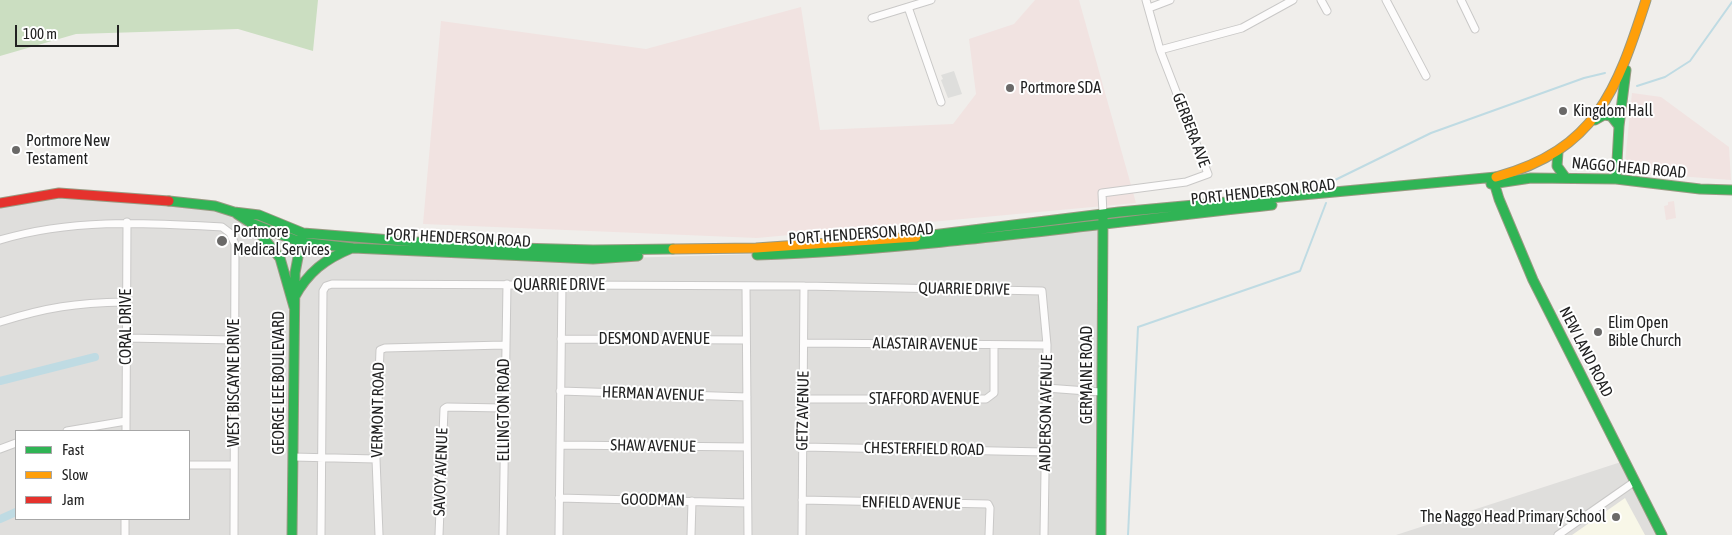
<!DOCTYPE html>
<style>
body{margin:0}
#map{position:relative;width:1732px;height:535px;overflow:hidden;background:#f0eeeb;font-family:"Asap Condensed",sans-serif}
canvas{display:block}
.legend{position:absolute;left:15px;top:430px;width:175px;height:90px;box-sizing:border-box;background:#fff;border:1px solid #a7a7a7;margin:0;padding:6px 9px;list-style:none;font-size:15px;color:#222}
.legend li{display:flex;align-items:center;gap:10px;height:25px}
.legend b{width:25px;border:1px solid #a7a7a7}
.scale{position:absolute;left:15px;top:25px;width:104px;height:22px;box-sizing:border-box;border:2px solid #222;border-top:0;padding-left:6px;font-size:15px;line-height:18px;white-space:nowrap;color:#222;-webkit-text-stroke:4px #fff;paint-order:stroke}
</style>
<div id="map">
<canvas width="1732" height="535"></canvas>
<ul class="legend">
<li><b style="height:6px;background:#30b455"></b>Fast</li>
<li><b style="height:6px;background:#ff9f0a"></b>Slow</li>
<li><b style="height:6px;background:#e5322d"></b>Jam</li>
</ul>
<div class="scale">100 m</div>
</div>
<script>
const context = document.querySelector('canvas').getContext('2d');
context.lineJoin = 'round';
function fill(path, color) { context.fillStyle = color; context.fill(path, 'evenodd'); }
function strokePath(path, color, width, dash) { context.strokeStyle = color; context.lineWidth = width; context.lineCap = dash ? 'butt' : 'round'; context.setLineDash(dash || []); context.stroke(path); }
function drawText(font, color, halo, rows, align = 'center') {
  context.font = font + ' "Asap Condensed",sans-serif'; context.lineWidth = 4; context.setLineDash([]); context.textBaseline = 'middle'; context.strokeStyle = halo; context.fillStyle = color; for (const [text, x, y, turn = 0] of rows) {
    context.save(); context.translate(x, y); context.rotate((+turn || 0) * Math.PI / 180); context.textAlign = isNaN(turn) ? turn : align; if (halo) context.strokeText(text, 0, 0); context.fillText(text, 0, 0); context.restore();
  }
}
const residential = new Path2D(`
 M41,192L234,212L299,241L593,259L756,254L1103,224L1101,535H0V203ZM16,431H189V519H16Z
 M1621,462L1662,535H1396Z`);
const commercial = new Path2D(`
 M1035,0H1079L1136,203L757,238L423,224L441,21L646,49L801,7L820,130L953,124L976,94L969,39L1014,24Z
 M1632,93L1661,97L1729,147L1731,180L1624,172Z
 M1674,201L1676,218L1666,220L1664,206L1668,205V202Z`);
const education = new Path2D(`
 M1625,498L1645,535H1572Z`);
const religious = new Path2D(`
 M954,71L962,94L948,98L941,80L943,79L941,75Z`);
const forest = new Path2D(`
 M0,0H318L313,51L238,29L76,34L0,56Z`);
const stream = new Path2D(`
 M1637,86L1665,77L1690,61L1732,2
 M1333,181L1431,133L1584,78L1605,73
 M1128,535L1138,327L1300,271L1326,203`);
const canal = new Path2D(`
 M0,381L95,357
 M0,519L16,512`);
const street = new Path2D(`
 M1321,0L1327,11
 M1386,0L1426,76
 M1461,0L1475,29
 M908,7L941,102
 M1149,8L1170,0
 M872,18L931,0
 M1160,50L1242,28L1293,0
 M1103,214L1102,193L1186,182L1208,174L1160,50L1146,0
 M0,240C73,218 147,223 222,227L230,233L235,244L234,535
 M746,286L748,535
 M0,322C47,307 76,303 125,302
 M125,338L235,340
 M561,339L746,340
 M804,343L1047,345
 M1046,388L1101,392
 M560,391L747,397
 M803,399H986L994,393V345
 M67,431L126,421
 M126,431L127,222
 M560,445L747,447
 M803,447L1045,452
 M0,449L16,443
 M293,457L376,459
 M189,465H234
 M559,498L747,503
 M802,500L988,504L990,508L989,535
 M125,519V535
 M321,535L323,291L326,286L332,284L804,286L1042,291L1047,345L1044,535
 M379,535L376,459L380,350L385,348L504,345
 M439,535L444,409L447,407L504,408
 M503,535L507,284
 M559,535L562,284
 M691,535L692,501
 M802,535L804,286
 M1558,535L1634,482`);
const fast = new Path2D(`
 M1595,120L1604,115L1611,116L1619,126
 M1558,152L1557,166L1565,177
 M1493,179L1499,199L1533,280L1662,535
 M1616,179L1700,189L1732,190
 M1491,184L1531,178L1616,179L1619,126L1626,70
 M169,201L215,206L234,212L259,215L303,233L480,247L593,250L673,249
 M237,214L251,223L300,242L353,248L593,259L638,256
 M253,225L280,258L294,307
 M916,237L1119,212L1496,177
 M757,255C930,249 1100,223 1272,205
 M294,298C308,272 325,259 352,248
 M292,535L295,273L302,236
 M1101,535L1103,217`);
const slow = new Path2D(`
 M1496,177C1596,150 1617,90 1646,0
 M673,249L756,248L916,237`);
const jam = new Path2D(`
 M0,203L59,193L169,201`);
const markers = [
 [1010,88,5,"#6a6968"],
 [1563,111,5,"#6a6968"],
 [16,150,5,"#6a6968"],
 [222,241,6,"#6a6968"],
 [1598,332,5,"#6a6968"],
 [1616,517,5,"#6a6968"]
];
const poiNames = [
 ["Portmore SDA",1020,88],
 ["Kingdom Hall",1573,111],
 ["Portmore New",26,141],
 ["Testament",26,159],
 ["Portmore",233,232],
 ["Medical Services",233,250],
 ["Elim Open",1608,323],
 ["Bible Church",1608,341],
 ["The Naggo Head Primary School",1606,517,"right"]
];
const streetNames = [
 ["GERBERA AVE",1191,130,69],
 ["NAGGO HEAD ROAD",1629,168,5],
 ["PORT HENDERSON ROAD",1263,192,-6],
 ["PORT HENDERSON ROAD",861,234,-4],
 ["PORT HENDERSON ROAD",458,238,3],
 ["QUARRIE DRIVE",559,285],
 ["QUARRIE DRIVE",964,289,1],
 ["CORAL DRIVE",126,327,-90],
 ["DESMOND AVENUE",654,339],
 ["ALASTAIR AVENUE",925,344,1],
 ["NEW LAND ROAD",1586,352,63],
 ["GERMAINE ROAD",1087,375,-90],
 ["WEST BISCAYNE DRIVE",234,383,-90],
 ["GEORGE LEE BOULEVARD",279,383,-90],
 ["HERMAN AVENUE",653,394,2],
 ["STAFFORD AVENUE",924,399],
 ["VERMONT ROAD",378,410,-89],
 ["ELLINGTON ROAD",504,410,-90],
 ["GETZ AVENUE",803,411,-89],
 ["ANDERSON AVENUE",1046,413,-89],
 ["SHAW AVENUE",653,446,1],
 ["CHESTERFIELD ROAD",924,449,1],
 ["SAVOY AVENUE",441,472,-88],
 ["GOODMAN",653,500,1],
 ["ENFIELD AVENUE",911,503,1]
];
fill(residential, '#dfdedc');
fill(commercial, '#f1e3e1');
fill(education, '#f8f7e8');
fill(religious, '#dededc');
fill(forest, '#cbdec1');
strokePath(stream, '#bfdbe3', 2);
strokePath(canal, '#bfdbe3', 8);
strokePath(street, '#c9c8c7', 9);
strokePath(fast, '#999a82', 11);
strokePath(slow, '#999a82', 11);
strokePath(jam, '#999a82', 11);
strokePath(street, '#fdfcfc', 7);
strokePath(fast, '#30b455', 9);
strokePath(slow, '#ff9f0a', 9);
strokePath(jam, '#e5322d', 9);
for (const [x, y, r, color] of markers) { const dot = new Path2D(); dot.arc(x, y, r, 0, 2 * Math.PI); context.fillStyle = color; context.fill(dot); strokePath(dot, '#fff', 2); }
drawText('16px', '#222', '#fff', poiNames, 'left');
drawText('16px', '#222', '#fff', streetNames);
</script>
